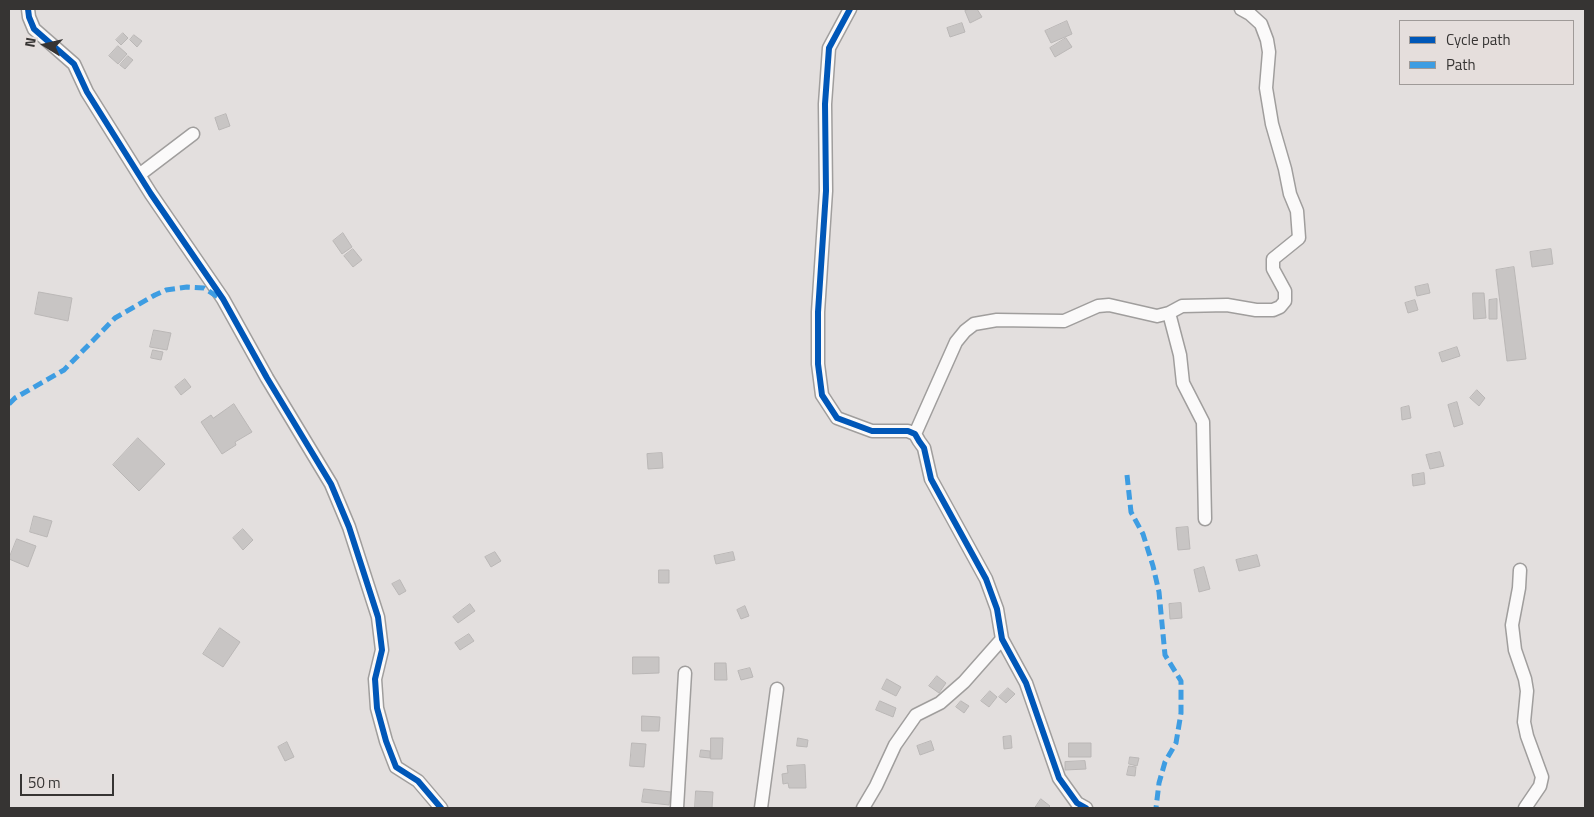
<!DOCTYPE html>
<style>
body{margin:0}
#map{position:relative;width:1594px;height:817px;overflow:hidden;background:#e3dfde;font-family:"Titillium Web",sans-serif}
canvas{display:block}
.frame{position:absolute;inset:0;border:10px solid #363433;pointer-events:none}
.legend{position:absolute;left:1399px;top:20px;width:175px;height:65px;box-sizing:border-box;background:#e5dedc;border:1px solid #9f9a98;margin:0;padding:6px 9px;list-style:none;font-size:15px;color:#363433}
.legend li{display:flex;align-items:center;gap:10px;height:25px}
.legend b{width:25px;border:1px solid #9f9a98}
.north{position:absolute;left:20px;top:20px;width:50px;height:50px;-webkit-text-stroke:4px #e5dedc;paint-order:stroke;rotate:280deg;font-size:14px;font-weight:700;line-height:20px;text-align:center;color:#363433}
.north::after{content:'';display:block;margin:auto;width:18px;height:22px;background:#363433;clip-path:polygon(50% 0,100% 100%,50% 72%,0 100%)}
.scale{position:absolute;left:20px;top:774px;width:94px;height:22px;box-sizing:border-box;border:2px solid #363433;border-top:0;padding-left:6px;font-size:15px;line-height:18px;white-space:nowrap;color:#363433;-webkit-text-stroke:4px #e5dedc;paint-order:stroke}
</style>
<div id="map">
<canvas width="1594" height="817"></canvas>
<div class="frame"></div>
<ul class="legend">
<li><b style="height:6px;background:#0057b8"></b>Cycle path</li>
<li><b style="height:6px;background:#3e9de2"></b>Path</li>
</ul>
<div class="north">N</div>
<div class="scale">50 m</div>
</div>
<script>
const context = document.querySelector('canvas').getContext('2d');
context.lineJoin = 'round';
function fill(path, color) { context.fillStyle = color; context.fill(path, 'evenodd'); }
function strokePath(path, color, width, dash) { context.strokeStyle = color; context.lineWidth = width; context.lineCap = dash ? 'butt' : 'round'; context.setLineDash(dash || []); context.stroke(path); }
const building = new Path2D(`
 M970,9H977L982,17L970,23L965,11Z
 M1067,21L1072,34L1051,43L1045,31Z
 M962,23L965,32L950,37L947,28Z
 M123,33L128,38L121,45L116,40Z
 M134,35L142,41L137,47L130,40Z
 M1066,38L1072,47L1055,57L1050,48Z
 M118,46L127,54L118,64L109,56Z
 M128,56L133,60L125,69L120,65Z
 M226,114L230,126L219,130L215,118Z
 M343,233L352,247L342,254L333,241Z
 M353,249L362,260L353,267L344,256Z
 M1551,249L1553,264L1532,267L1530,252Z
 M1514,267L1526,359L1507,361L1496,270Z
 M1428,284L1430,293L1417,296L1415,287Z
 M39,292L72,298L68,321L35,314Z
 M1473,293H1484L1486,318L1474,319Z
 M1497,299V319H1489V300Z
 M1415,300L1418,310L1408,313L1405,303Z
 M154,330L171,333L167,350L150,347Z
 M1457,347L1460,356L1442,362L1439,353Z
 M153,350L163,352L161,360L151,358Z
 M185,379L191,387L181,395L175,387Z
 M1477,390L1485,398L1479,406L1470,398Z
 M1457,402L1463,424L1454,427L1448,405Z
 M234,404L252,432L235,442L236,445L222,454L201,422L211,415L213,418Z
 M1409,406L1411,418L1402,420L1401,408Z
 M138,438L165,464L139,491L113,465Z
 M1440,452L1444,466L1430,469L1426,455Z
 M662,453L663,468L648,469L647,454Z
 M1424,473L1425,484L1413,486L1412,475Z
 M34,516L52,521L47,537L30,532Z
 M1188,527L1190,549L1178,550L1176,528Z
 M243,529L253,540L243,550L233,538Z
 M17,539L36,546L28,567L9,559Z
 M495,552L501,561L491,567L485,557Z
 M733,552L735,560L716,564L714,556Z
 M1257,555L1260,566L1239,571L1236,560Z
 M1204,567L1210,589L1199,592L1194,570Z
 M659,570H669V583H659Z
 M400,580L406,591L399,595L392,584Z
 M1181,603L1182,618L1170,619L1169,604Z
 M470,604L475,611L458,623L453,617Z
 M745,606L749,616L741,619L737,610Z
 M220,628L240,642L223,667L203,654Z
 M469,634L474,641L460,650L455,643Z
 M633,657H659V673L633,674Z
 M715,663H726L727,680H715Z
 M750,668L753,677L741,680L738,671Z
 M937,676L946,683L939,693L929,686Z
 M887,679L901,687L896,696L882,689Z
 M1008,688L1015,694L1006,703L999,697Z
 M990,691L997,697L989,707L981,701Z
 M880,701L896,708L893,717L876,710Z
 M961,701L969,706L964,713L956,707Z
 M642,716L660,717L659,731H642Z
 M1011,736L1012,748L1004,749L1003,737Z
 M711,738H723L722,759H711Z
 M798,738L808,740L807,747L797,746Z
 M931,741L934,750L920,755L917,746Z
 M287,742L294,757L285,761L278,747Z
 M632,743L646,744L644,767L630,766Z
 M1069,743H1091V757H1069Z
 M701,750L710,751V758L700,757Z
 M1130,757L1139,758L1137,766L1129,764Z
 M1085,761L1086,769L1065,770V762Z
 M805,765L806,788H789L788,783L783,784L782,774L788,773L787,766Z
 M1129,766L1136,767L1135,776L1127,775Z
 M644,789L671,792L669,805L642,802Z
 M696,791L713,792L712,808H695Z
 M1041,799L1050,806L1048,808H1035Z`);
const street = new Path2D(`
 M28,9L29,17L34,29L74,64L87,92L151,194L223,299L267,378L331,484L349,527L378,617L382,650L375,679L377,708L386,741L396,767L418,781L441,808
 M850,9L829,48L825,104L826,191L818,312V364L822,395L837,418L872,431H908L915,434L919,441L924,448L931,479L986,579L997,609L1002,639L1026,683L1059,778L1077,803L1086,808
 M139,175L193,134
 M1169,313L1180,355L1183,383L1203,422L1205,519
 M915,434L956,342L965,331L974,324L997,320L1064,321L1098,306L1109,305L1157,316L1169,313L1182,306L1227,305L1256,310H1273L1280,307L1285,301V291L1273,269V259L1299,238L1297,211L1290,194L1285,169L1272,124L1266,88L1269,52L1267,40L1261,24L1250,14L1241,9
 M1520,570L1519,588L1512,625L1515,650L1525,679L1527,691L1524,722L1527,736L1542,777L1540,786L1525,808
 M677,808L685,673
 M761,808L777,689
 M863,808L876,786L895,745L916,715L940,703L964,682L1002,639`);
const quiet = new Path2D(`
 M9,404L15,398L64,370L115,318L155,295L166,290L187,287L204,288L218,297
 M1127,475L1131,512L1143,534L1153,566L1159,592L1165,655L1181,681V713L1176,743L1165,762L1159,783L1156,808`);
const cycleway = new Path2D(`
 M28,9L29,17L34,29L74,64L87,92L151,194L223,299L267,378L331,484L349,527L378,617L382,650L375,679L377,708L386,741L396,767L418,781L441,808
 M850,9L829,48L825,104L826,191L818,312V364L822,395L837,418L872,431H908L915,434L919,441L924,448L931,479L986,579L997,609L1002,639L1026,683L1059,778L1077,803L1086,808`);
fill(building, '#c8c5c4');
strokePath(building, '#bab7b6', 1);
strokePath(street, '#a09e9d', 15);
strokePath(street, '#fbfafa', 12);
strokePath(quiet, '#3e9de2', 5, [10, 5]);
strokePath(cycleway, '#0057b8', 6);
</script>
